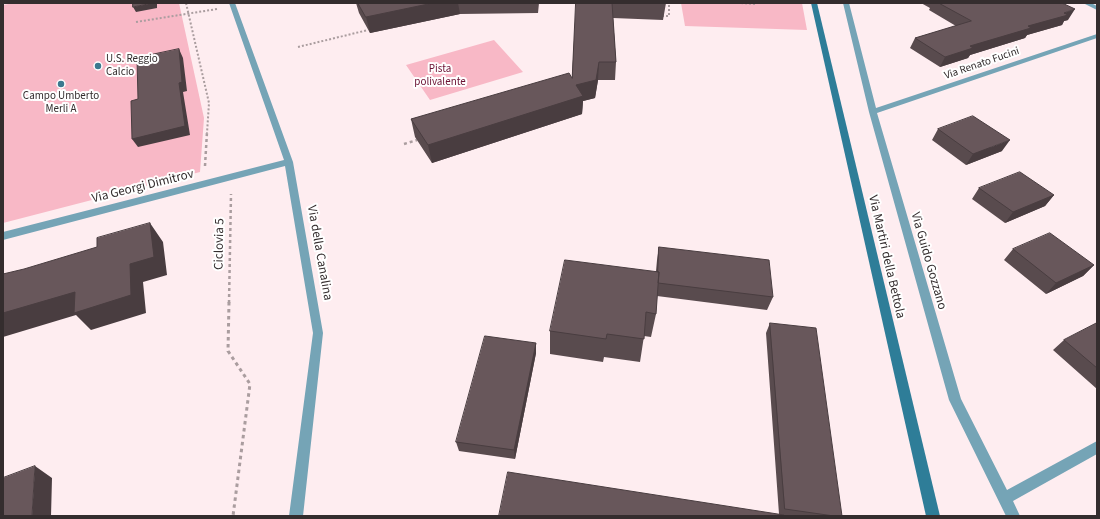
<!DOCTYPE html>
<style>
body{margin:0}
#map{position:relative;width:1100px;height:519px;overflow:hidden;background:#feedf0;font-family:"Source Sans 3",sans-serif}
canvas{display:block}
.frame{position:absolute;inset:0;border:4px solid #342d2e;pointer-events:none}
</style>
<div id="map">
<canvas width="1100" height="519"></canvas>
<div class="frame"></div>
</div>
<script>
const context = document.querySelector('canvas').getContext('2d');
context.lineJoin = 'round';
function fill(path, color) { context.fillStyle = color; context.fill(path, 'evenodd'); }
function strokePath(path, color, width, dash) { context.strokeStyle = color; context.lineWidth = width; context.lineCap = dash ? 'butt' : 'round'; context.setLineDash(dash || []); context.stroke(path); }
function drawText(font, color, halo, rows, align = 'center') {
  context.font = font + ' "Source Sans 3",sans-serif'; context.lineWidth = 4; context.setLineDash([]); context.textBaseline = 'middle'; context.strokeStyle = halo; context.fillStyle = color; for (const [text, x, y, turn = 0] of rows) {
    context.save(); context.translate(x, y); context.rotate((+turn || 0) * Math.PI / 180); context.textAlign = isNaN(turn) ? turn : align; if (halo) context.strokeText(text, 0, 0); context.fillText(text, 0, 0); context.restore();
  }
}
const green = new Path2D(`
 M14,3H179L204,118L200,172L3,223V5Z
 M681,3H802L807,30L685,26Z
 M494,40L523,72L430,100L406,65Z`);
const pathFar2 = new Path2D(`
 M186,3L209,103L207,133
 M741,3L756,4
 M662,16H669V3
 M136,22L217,9
 M298,47L368,30`);
const pathFar1 = new Path2D(`
 M404,144L417,140
 M205,166L207,132
 M229,303L231,194`);
const path = new Path2D(`
 M229,302L228,351L250,384L233,516`);
const minor = new Path2D(`
 M229,3H235L293,162L323,333L303,516H289L313,333L285,166L3,240V232L284,160Z
 M843,3H849L876,108L1097,34V38L877,113L961,399L1007,490L1097,441V454L1013,501L1020,516H1006L949,400L869,112Z
 M1083,3H1091L1097,6V10Z`);
const secondary = new Path2D(`
 M811,3H817L940,516H926Z`);
const wall = new Path2D(`
 M356,3H539L538,13L460,14L370,33L359,13Z
 M576,3H666L663,20L613,18L616,62L615,80H598L595,98L583,101L582,114L432,163L415,137L411,119L572,78Z
 M921,3H1062L1068,20L1064,21L1062,25L1027,35L1025,38L970,55L968,58L940,67L910,48L915,38L956,26L929,10L930,8Z
 M938,129L1002,151L966,165L932,140Z
 M979,188L1054,195L1045,206L1005,223L972,199Z
 M659,247L773,297L767,310L657,296L656,314L651,337L644,336L640,362L604,357L603,362L550,354V331L656,271L657,260Z
 M1013,249L1094,265L1083,276L1046,294L1004,260Z
 M770,323L842,516H499L779,514L766,333Z
 M1097,323V389L1053,350L1064,340Z
 M536,343V353L515,459L459,451L456,442Z`);
const shadedWall = new Path2D(`
 M153,3H157V8L136,12L133,7Z
 M433,3H458L460,14L370,33L366,17Z
 M1075,9L1068,20L1064,21L1062,25L1027,35L1025,38L970,55L968,58L940,67L945,57L970,46L1028,26L1064,13Z
 M179,49L183,58L187,91L183,92L190,135L138,147L132,139Z
 M599,62L598,80L595,98L583,101L582,114L432,163L428,145L576,85Z
 M1010,140L1002,151L966,165L973,154Z
 M1054,195L1045,206L1005,223L1013,212Z
 M150,223L163,242L167,275L143,282L146,313L91,330L76,315L3,337V313Z
 M1094,265L1083,276L1046,294L1056,283Z
 M536,343V353L515,459L514,450Z
 M35,466L52,478L51,516H32Z`);
const building = new Path2D(`
 M133,3H153L133,7Z
 M358,3H433L366,17Z
 M576,3H612L616,62H599L596,80L576,85L583,96L428,145L411,119L569,73L572,78Z
 M939,3H1062L1075,9L1064,13L1068,15L1028,26L1031,28L970,46L973,48L945,57L915,38L971,21Z
 M179,49L182,82L179,83L185,126L132,139L131,101L138,99L137,58Z
 M973,116L1010,140L973,154L938,129Z
 M1020,172L1054,195L1013,212L979,188Z
 M150,223L154,257L130,264L131,295L74,313L75,292L3,313V274L24,269L97,247V238Z
 M1050,233L1094,265L1056,283L1013,249Z
 M659,247L769,260L773,297L658,283L659,272H658Z
 M565,260L659,272L656,314L646,312L644,339L607,334L606,339L550,331Z
 M770,323L816,328L842,516H834L785,509Z
 M1097,323V368L1064,340Z
 M485,336L536,343L514,450L456,442Z
 M35,466L32,516H3V478Z
 M508,472L784,515V516H499Z`);
const markers = [
 [98,66,4,"#3b798f"],
 [61,84,4,"#3b798f"]
];
const farPoinames = [
 ["U.S. Reggio",106,60],
 ["Calcio",106,73],
 ["Campo Umberto",61,97,"center"],
 ["Merli A",61,110,"center"]
];
const farStreetnames = [
 ["Via Renato Fucini",982,64,-19]
];
const farParknames = [
 ["Pista",440,70],
 ["polivalente",440,83]
];
const streetNames = [
 ["Via Georgi Dimitrov",143,187,-14],
 ["Ciclovia 5",220,244,-89],
 ["Via della Canalina",319,253,80],
 ["Via Martiri della Bettola",886,257,77],
 ["Via Guido Gozzano",928,261,74]
];
fill(green, '#f8b8c6');
strokePath(pathFar2, '#aa9d9f', 2, [2, 2]);
strokePath(pathFar1, '#aa9d9f', 2.5, [3, 3]);
strokePath(path, '#aa9d9f', 3, [3.5, 3.5]);
fill(minor, '#75a4b6');
fill(secondary, '#2e7d98');
fill(wall, '#594b4e');
fill(shadedWall, '#493d40');
fill(building, '#68575b');
strokePath(building, '#493d40', 1);
for (const [x, y, r, color] of markers) { const dot = new Path2D(); dot.arc(x, y, r, 0, 2 * Math.PI); context.fillStyle = color; context.fill(dot); strokePath(dot, '#fff', 1.5); }
drawText('11px', '#342d2e', '#fff', farPoinames, 'left');
drawText('11px', '#342d2e', '#fff', farStreetnames);
drawText('11px', '#6a1032', '#fff', farParknames);
drawText('13px', '#342d2e', '#fff', streetNames);
</script>
